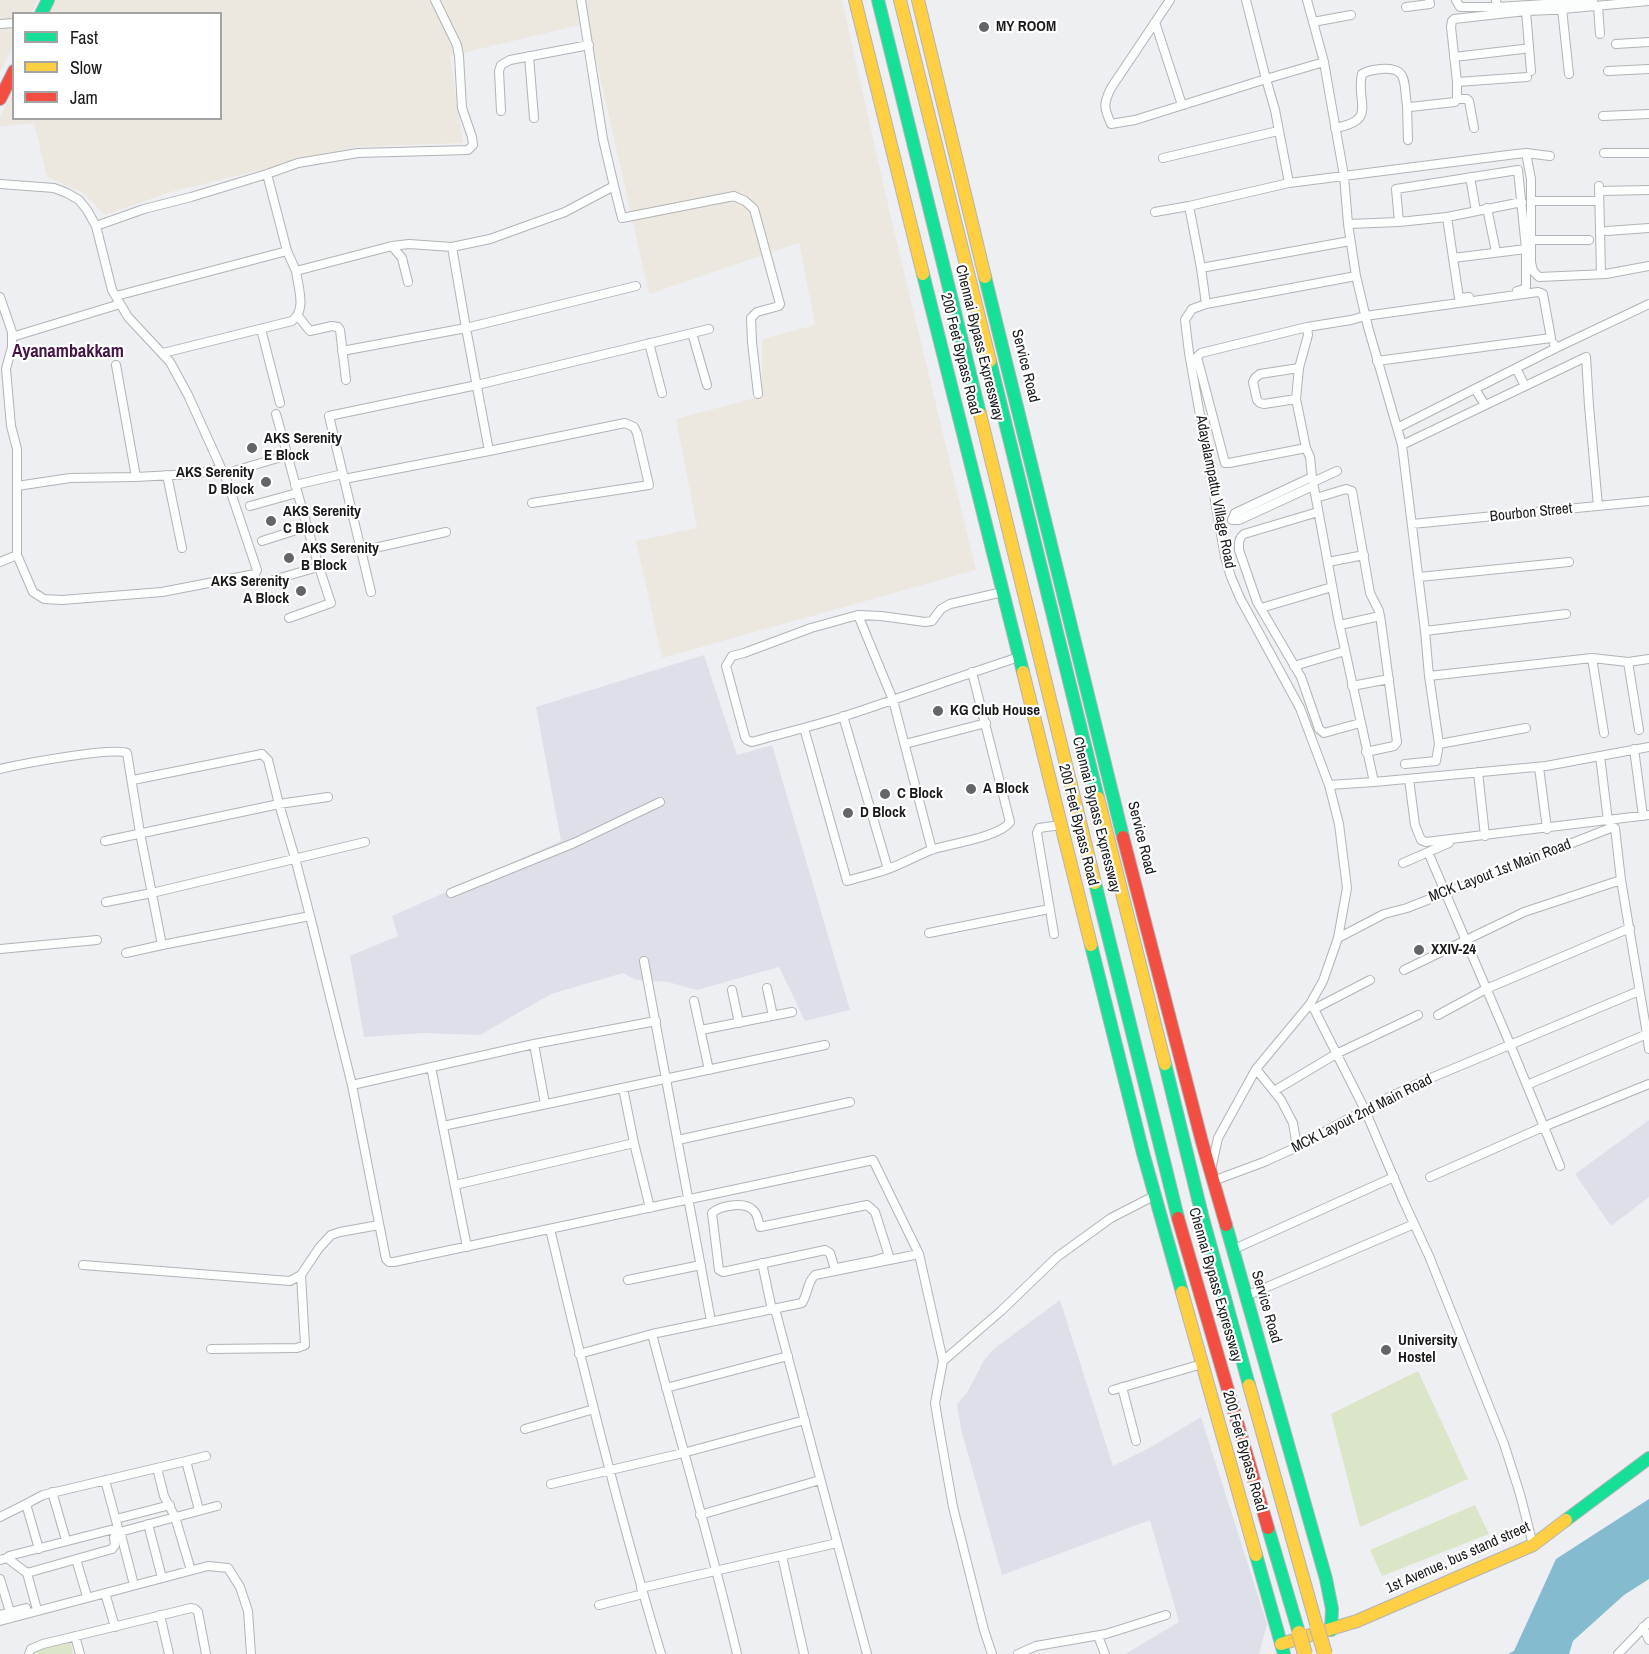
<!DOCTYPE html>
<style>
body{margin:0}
#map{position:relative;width:1649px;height:1654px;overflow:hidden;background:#eeeff3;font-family:"Archivo Narrow",sans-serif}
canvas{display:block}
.legend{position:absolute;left:12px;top:12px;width:210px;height:108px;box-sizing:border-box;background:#fff;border:2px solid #a3a3a4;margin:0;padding:8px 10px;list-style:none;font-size:18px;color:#191a1c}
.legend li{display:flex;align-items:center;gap:12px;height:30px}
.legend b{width:30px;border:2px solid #a3a3a4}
</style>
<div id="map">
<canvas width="1649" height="1654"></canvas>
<ul class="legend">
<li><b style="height:8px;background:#16e098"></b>Fast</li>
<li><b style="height:8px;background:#ffcf43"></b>Slow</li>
<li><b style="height:8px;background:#f24e42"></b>Jam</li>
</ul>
</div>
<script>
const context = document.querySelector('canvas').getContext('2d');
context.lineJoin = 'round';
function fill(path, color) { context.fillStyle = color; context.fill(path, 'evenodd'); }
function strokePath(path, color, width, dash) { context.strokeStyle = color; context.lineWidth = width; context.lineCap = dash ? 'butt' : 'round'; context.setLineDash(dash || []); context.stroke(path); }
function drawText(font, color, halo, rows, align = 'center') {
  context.font = font + ' "Archivo Narrow",sans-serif'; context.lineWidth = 4.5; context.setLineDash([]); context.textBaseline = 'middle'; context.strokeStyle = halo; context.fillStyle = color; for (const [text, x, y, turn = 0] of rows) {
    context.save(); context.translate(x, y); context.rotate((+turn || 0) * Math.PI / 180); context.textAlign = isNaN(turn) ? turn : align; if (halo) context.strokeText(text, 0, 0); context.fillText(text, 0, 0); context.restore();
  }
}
const industrial = new Path2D(`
 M0,0H38L31,13L14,14L13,46L0,72Z
 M55,0H842L891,218L976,570L662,658L636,541L697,528L676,419L762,396V339L815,325L799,243L649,294L588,23L450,56L463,143L355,147L171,192L105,215L82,192L47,177L34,123L0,127V118L13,89L14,118H220V14L49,13Z`);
const built = new Path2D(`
 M704,655L737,755L772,745L850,1010L805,1021L779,967L697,990L668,982L636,980L623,973L551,994L480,1035L423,1033L364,1037L350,956L398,936L392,916L561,841L536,707Z
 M1649,1120V1197L1611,1226L1575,1174Z
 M1060,1300L1113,1466L1151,1447L1201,1417L1267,1624L1259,1654H1125L1179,1622L1150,1520L1002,1575L961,1429L957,1404L967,1393L984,1360L995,1348Z`);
const green = new Path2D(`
 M1418,1371L1468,1479L1360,1527L1331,1414Z
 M1475,1505L1489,1534L1382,1576L1370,1550Z
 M70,1639L73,1654H36V1650Z`);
const water = new Path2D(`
 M1649,1499V1579L1624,1595L1573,1641L1569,1654H1508L1514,1651L1556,1559Z`);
const street = new Path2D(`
 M1170,0L1111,88C1103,104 1104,108 1111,124L1135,120L1266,79L1275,110L1289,183
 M1246,0L1266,79L1324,62
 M1456,0L1460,7H1497
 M1496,0L1497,7L1593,1
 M1598,6L1600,34
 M1406,7L1430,4L1429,0
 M1562,9L1569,74
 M1526,11L1531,71
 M1155,22L1182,105
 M1313,22L1351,15
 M0,24L14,23
 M1616,44L1649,42
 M529,56L534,118
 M1454,57L1523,49
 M1608,71L1649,69
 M1457,82L1527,77
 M1457,99H1467L1469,101L1474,128
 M1407,105L1408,140
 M501,111L499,71L501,65L510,60L589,45
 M1603,116L1649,114
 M1335,128C1379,120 1355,102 1362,74C1368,70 1373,70 1380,69C1410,66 1403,85 1407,105L1410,107L1455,102L1457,99V82L1451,27L1452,21L1454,19L1526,11L1552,10L1649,1
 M1526,153L1550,156
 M1604,153H1649
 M1163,158L1278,131
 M267,174L287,251
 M1470,177L1476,211
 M0,184L54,188L67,193L79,200L87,210L96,226L112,290L128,317L170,362L188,395L227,481L257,570L255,574L162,592L62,600L44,599L33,592L17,555L0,562
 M614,186L622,218L734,196L745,201L754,209L780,304L779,306L757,312L751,318L752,342L758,394
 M1599,186L1601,274
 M1599,191L1649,190
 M1531,201H1599
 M1487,208L1496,252
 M1155,212L1189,206
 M1447,217L1453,258L1526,249
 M1399,222L1396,189L1518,170L1526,249V287L1524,289L1517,291
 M1348,224L1399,222L1447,217L1522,202
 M96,226L144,209L191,197L267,174L298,163L358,153L468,150L473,145L472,137L462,108L459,56L457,45L435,0
 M1607,231L1649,228
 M1532,240H1589
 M392,246L402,258L408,282
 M1453,258L1459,298L1469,297
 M1201,268L1350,241
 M1356,276L1368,327L1402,445L1425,631L1429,676L1439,744L1436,761L1405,764
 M116,296L287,251L296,271L392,246L409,244L452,247
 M0,297L12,332V347L6,369L11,426L17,449V555
 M1206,304L1201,268L1189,206L1289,183L1516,154L1526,153L1531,179V262L1533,271L1539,277L1606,274L1649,266
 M298,316L310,331L332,326L338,327L340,330L346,380
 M261,329L280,403
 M692,333L707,385
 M12,337L120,304
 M649,343L662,393
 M1554,344L1556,348L1649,304
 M342,351L466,328L636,286
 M163,353L292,321C307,310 298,287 296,271
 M116,365L136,477
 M1516,368L1525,386
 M1475,389L1485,405
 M1296,399L1264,404L1260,403L1257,400L1253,382L1255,378L1260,374L1299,368
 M276,414C294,477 309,541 331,603L289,618
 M1397,428L1556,348
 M1402,445L1586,357L1589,406L1598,506
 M1306,448L1229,463H1225L1197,357L1201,353L1307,327
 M489,451L625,423L634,427L637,433L649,485L532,503
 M234,471L288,455
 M167,475L182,548
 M1312,477L1235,513L1232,520H1239L1313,486
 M344,479L489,451L466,328L452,247L490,239L565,212L614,186L603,139L581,0
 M1313,482L1337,471
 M295,485L343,474
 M17,486L70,478L136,477L192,474L222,469
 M1316,498L1346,489L1352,491L1370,593L1379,611L1381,622L1397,742L1394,746L1366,752
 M250,506L297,493
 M1318,512L1244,534C1238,539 1239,543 1239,550L1257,602L1301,677L1319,729L1324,733L1360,723
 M1412,524L1649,501
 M262,541L306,527
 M361,551L446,532
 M1328,562L1364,555
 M1419,577L1569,562
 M273,580L318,567
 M371,592L329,416L477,385L709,329
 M1261,608L1332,587
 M858,615L881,616L925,622L932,621L941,609L950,604L1003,592
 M1340,625L1380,616
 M1425,631L1566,614
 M1592,658L1628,662L1649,659
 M1628,662L1639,730
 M1294,666L1345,651
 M1429,676L1592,658L1604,733
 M1352,686L1389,679
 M843,716L888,869
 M804,728L847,881C860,877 874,874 888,869C902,864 916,856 931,850C949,844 1000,837 1010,822L972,672
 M905,744L986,723
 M1439,744L1526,728
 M1634,749L1643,816
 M1600,756L1608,821
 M1539,767L1547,829
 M0,769C21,764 111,747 127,753L140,833L162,945L310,916L295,858L279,804L268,760L262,754L133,780
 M1478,772L1485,836
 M1409,779L1415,825L1421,840L1426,842L1649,815
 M1374,782L1546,766L1649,747
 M1329,785L1374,782L1338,618L1312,477L1310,457L1306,448L1296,399L1299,368L1308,335L1307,327L1351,320L1365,316L1538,292L1543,294L1551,338L1377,361
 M105,841L279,804L328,797
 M932,850L893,700L858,615L811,628L744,653L732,656L726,666L745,737L747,740L752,742C783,733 814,726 845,716C903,697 961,676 1019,657
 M1428,852L1510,1044L1560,1166
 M1403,863L1449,843
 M451,893L574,843L660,802
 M106,902L152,893L365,842
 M310,916L352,1085L386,1259L389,1262H394L873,1160L919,1254
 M929,933L1049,909
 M1054,934L1037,833L1039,828L1061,825
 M1338,938L1384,914L1407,908L1613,827L1615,828L1621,880
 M0,949L97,940
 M126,953L162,945
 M644,961L711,1321
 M1404,970L1524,912L1621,880L1647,1034L1527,1085
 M767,988L773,1016
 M732,990L739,1023
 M694,1001L709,1070
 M1310,1004L1314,1009L1365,1110L1404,1202L1429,1256L1504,1444L1520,1494L1533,1545
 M1314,1009L1370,980
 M1438,1015L1486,989L1630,928
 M701,1030L792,1012
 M1647,1034L1649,1049
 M431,1067L467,1247
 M1256,1069L1281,1100L1293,1123L1297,1147
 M352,1085L534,1044
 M1274,1091L1336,1054L1418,1015
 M545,1104L534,1044L656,1021
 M443,1126L825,1045
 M678,1140L850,1102
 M634,1143L650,1208
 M1211,1170L1218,1138L1256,1069L1310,1004L1323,981L1338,938L1347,888L1339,824L1329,785L1300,708L1240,598L1231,577L1225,557L1189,353L1185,320L1192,309L1206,304L1356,276L1348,224L1344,176L1329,91L1324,62L1307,0
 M1430,1177L1543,1127L1649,1084
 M1213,1181L1264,1162L1297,1147L1383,1100L1426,1080L1639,991
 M455,1185L634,1143L623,1088
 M867,1205L875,1212L889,1256L872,1261L837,1268L834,1266L830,1253L825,1250L723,1272L719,1270L712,1213C720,1206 743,1201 753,1210C758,1214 758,1221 760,1227Z
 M550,1229C584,1372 619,1514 661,1654
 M1232,1250L1394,1177
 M762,1263L772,1310
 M83,1265L290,1281L301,1275L319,1248L331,1235L340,1232L379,1225
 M628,1280L701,1265
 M1246,1296L1414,1224
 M775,1309L867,1654
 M652,1334C680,1441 712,1547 737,1654
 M211,1349L297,1348L305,1345L301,1275
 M579,1354L652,1334L802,1303C808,1294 807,1282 815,1275L919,1254L943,1361
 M1122,1387L1136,1441
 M666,1388L788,1356
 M1113,1390L1202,1364
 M525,1429L594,1409
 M186,1461L206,1456
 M157,1468L164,1496L175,1517L190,1567
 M551,1484L683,1453L805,1420
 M52,1492L66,1540
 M26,1504L43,1495L186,1461L199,1510
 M700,1515L820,1480
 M0,1517L26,1504L39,1549
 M116,1519L170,1505
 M148,1524L161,1574
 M120,1531L133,1581
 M782,1556L804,1654
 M7,1558L9,1556L118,1528L105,1480
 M76,1559L86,1593
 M0,1560L7,1558L27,1573L112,1549L115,1545L114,1538L116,1533L217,1506
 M27,1573L36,1606
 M0,1579L10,1612
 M641,1588L837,1543
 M105,1593L115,1627
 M599,1605L643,1594
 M0,1615L26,1608
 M160,1615L169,1654
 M0,1621L208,1566L228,1568L240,1587L248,1611L251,1654
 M1643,1627L1649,1640
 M75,1636L80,1654
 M1098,1636L1105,1654
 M29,1654L31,1649L43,1644L191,1608L195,1609L198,1612L206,1654
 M992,1654L984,1630L953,1507L941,1439L935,1403L943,1361L1001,1311L1057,1257L1111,1218L1150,1198H1155
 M1018,1654L1036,1646L1106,1634L1166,1615
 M1618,1654L1649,1622`);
const fast = new Path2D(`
 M878,0L980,414
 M41,14L48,0
 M923,274L1023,672
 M985,277L1123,837
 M990,361L1098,798
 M1095,883L1178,1218
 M1091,945L1143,1153L1182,1292
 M1165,1064L1202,1215L1249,1385
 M1226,1225L1326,1579L1332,1609L1331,1630
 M1566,1520L1649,1458
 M1268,1528L1299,1633
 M1256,1555L1284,1654`);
const slow = new Path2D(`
 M855,0L923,274
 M900,0L990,361
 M918,0L985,277
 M980,414L1095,883
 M1023,672L1091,945
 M1098,798L1165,1064
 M1182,1292L1256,1555
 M1249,1385L1317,1627
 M1281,1644L1357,1621L1533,1545L1566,1520`);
const jam = new Path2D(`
 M0,99L14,71
 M1123,837L1202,1142L1226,1225
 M1178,1218L1268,1528`);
const slowBridge = new Path2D(`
 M1317,1627L1325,1654
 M1299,1633L1305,1654`);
const markers = [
 [984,27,6,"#646567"],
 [252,448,6,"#646567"],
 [266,482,6,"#646567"],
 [271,521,6,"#646567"],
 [289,558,6,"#646567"],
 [301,591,6,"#646567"],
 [938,711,6,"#646567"],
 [971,789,6,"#646567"],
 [885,794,6,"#646567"],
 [848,813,6,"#646567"],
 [1419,950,6,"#646567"],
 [1386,1350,6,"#646567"]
];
const poiNames = [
 ["MY ROOM",996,27],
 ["AKS Serenity",264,439],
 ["E Block",264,456],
 ["AKS Serenity",254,473,"right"],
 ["D Block",254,490,"right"],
 ["AKS Serenity",283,512],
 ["C Block",283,529],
 ["AKS Serenity",301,549],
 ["B Block",301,566],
 ["AKS Serenity",289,582,"right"],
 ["A Block",289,599,"right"],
 ["KG Club House",950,711],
 ["A Block",983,789],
 ["C Block",897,794],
 ["D Block",860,813],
 ["XXIV-24",1431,950],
 ["University",1398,1341],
 ["Hostel",1398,1358]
];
const streetNames = [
 ["Chennai Bypass Expressway",979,343,76],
 ["200 Feet Bypass Road",960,354,76],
 ["Service Road",1025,366,76],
 ["Adayalampattu Village Road",1215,492,79],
 ["Bourbon Street",1531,513,-6],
 ["Chennai Bypass Expressway",1096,815,76],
 ["200 Feet Bypass Road",1078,825,76],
 ["Service Road",1141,838,76],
 ["MCK Layout 1st Main Road",1500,871,-21],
 ["MCK Layout 2nd Main Road",1362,1114,-27],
 ["Chennai Bypass Expressway",1215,1285,74],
 ["Service Road",1266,1307,74],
 ["200 Feet Bypass Road",1244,1451,74],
 ["1st Avenue, bus stand street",1458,1558,-24]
];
const quarterNames = [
 ["Ayanambakkam",68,352]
];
fill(industrial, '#ede8df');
fill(built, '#dee0e9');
fill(green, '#dbe5c7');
fill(water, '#84bbcf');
strokePath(street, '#b2b3b6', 10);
strokePath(fast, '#b2b3b6', 14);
strokePath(slow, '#b2b3b6', 14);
strokePath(jam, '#b2b3b6', 14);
strokePath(street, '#fcfdfd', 8);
strokePath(fast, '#16e098', 12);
strokePath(slow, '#ffcf43', 12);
strokePath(jam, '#f24e42', 12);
strokePath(slowBridge, '#b2b3b6', 16, []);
strokePath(slowBridge, '#ffcf43', 14);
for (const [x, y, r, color] of markers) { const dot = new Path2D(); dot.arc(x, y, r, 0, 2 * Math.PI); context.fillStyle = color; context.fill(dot); strokePath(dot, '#fff', 2); }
drawText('bold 15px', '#191a1c', '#fff', poiNames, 'left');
drawText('15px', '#191a1c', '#fff', streetNames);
drawText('bold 18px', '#451444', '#fff', quarterNames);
</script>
